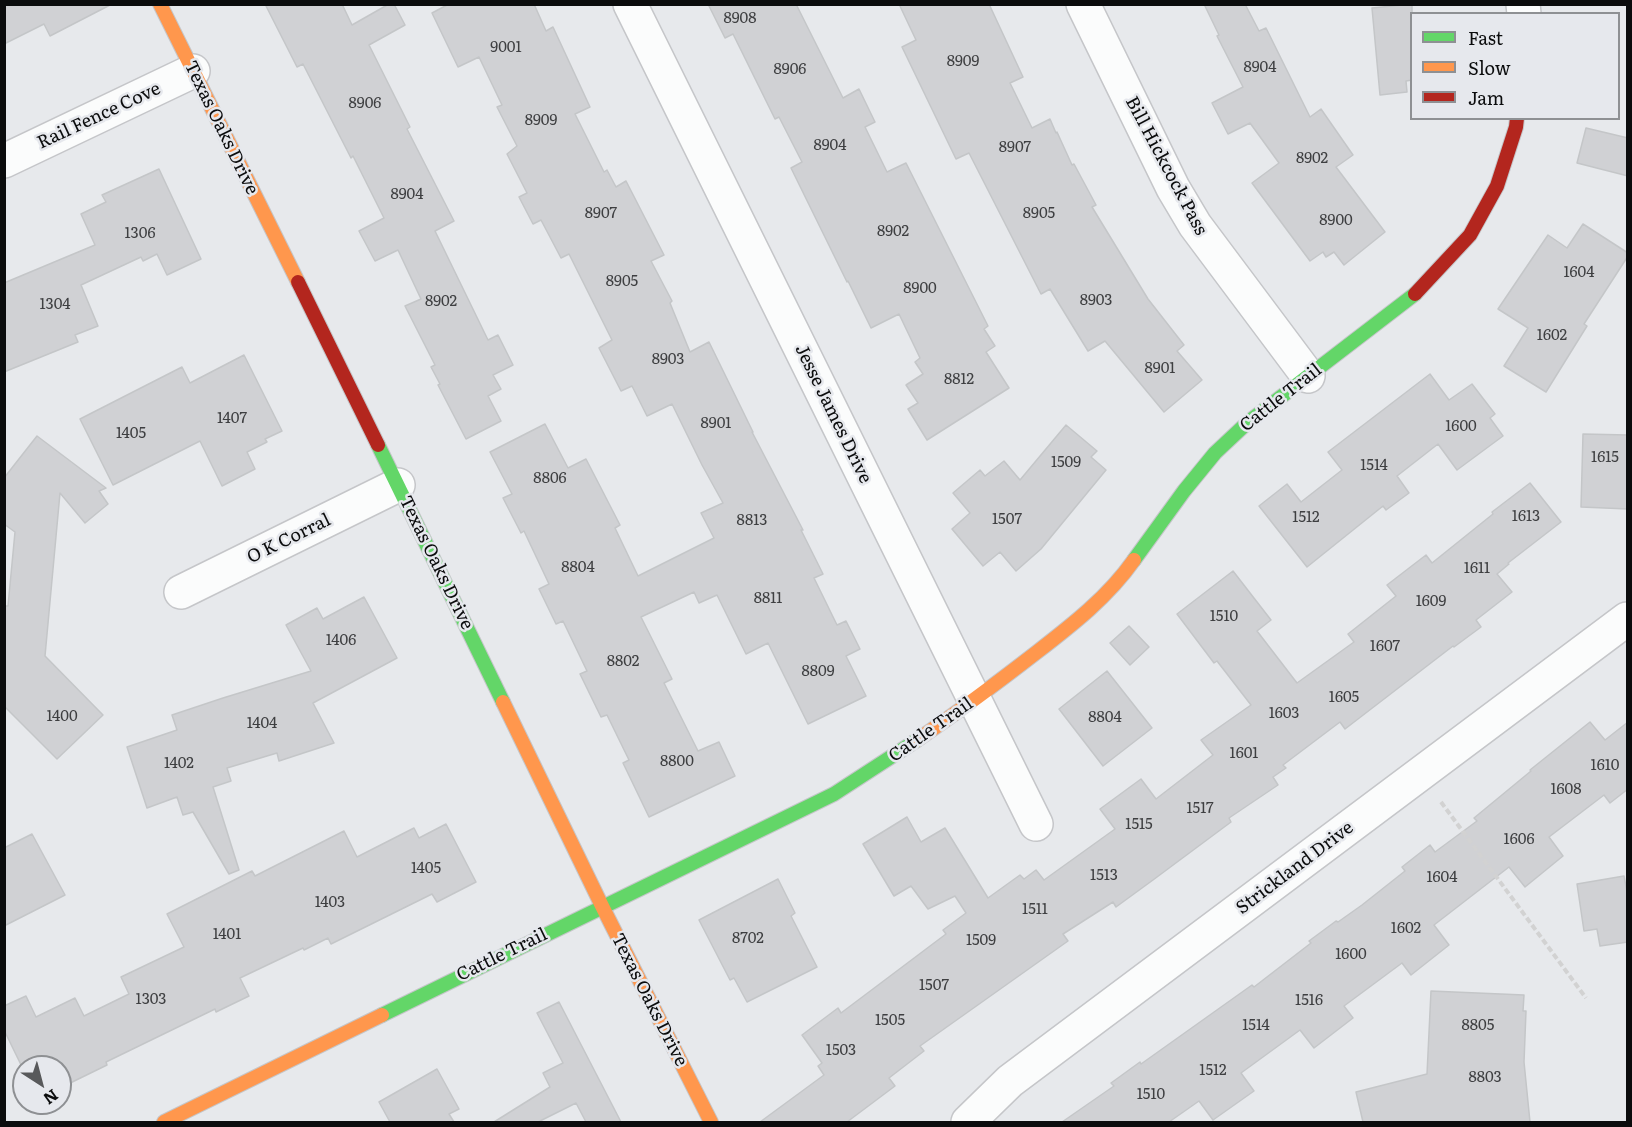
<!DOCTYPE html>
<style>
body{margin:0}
#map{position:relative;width:1632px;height:1127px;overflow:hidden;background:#e7e9ec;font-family:Literata,serif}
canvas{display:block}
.frame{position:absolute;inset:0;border:6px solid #0b0c0d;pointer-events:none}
.legend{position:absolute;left:1410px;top:12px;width:210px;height:108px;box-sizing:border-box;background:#e6e8ed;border:2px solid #8e9093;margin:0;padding:8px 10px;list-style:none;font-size:18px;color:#0b0c0d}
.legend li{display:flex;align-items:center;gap:12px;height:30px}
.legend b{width:30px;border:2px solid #8e9093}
.north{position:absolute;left:12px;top:1055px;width:60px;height:60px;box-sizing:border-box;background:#e6e8ed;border:2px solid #8e9093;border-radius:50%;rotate:144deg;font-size:16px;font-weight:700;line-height:24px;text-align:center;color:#0b0c0d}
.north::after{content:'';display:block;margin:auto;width:21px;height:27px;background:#58595b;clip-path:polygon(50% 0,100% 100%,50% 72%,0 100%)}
</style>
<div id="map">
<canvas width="1632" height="1127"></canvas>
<div class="frame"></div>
<ul class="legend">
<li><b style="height:8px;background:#63d668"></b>Fast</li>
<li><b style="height:8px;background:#ff974d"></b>Slow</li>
<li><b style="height:8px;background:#b3261e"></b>Jam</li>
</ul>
<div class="north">N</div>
</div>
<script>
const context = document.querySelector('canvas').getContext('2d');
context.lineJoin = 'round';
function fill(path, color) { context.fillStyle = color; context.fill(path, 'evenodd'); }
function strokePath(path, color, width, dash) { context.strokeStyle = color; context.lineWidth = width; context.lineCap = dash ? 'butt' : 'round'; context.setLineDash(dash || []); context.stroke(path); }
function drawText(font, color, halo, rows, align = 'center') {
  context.font = font + ' Literata,serif'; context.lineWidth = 5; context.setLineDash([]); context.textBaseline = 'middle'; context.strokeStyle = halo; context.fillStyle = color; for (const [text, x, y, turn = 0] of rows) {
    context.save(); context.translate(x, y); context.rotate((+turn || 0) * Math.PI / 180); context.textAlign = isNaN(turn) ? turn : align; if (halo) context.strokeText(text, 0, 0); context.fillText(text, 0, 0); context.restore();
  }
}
const building = new Path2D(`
 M4,4H112L50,36L44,24L4,44Z
 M265,4H342L352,25L389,4H394L405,25L369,45L410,127L407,129L454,221L435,231L488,340L498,335L513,365L493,375L501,389L488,396L501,421L466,439L438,385L440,384L431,367L435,365L405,306L421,299L398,250L375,261L359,231L384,218L353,156L351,158L303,64L297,67Z
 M449,4H534L546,31L553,27L590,107L575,114L604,172L607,170L616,187L626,181L664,255L651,261L672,301L670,303L690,352L709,342L753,432H752L803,530H801L823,574L814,578L837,625L846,621L860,649L846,656L866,696L808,724L768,643L746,654L717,595L699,603L694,592L641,617L672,679L664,683L698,751L719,742L735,776L649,817L623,763L629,760L607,715L601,717L580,674L587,671L563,621L556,624L539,589L549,584L524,531L521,533L503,498L512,494L490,452L545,424L568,468L586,459L620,525L615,528L638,576L714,538L701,513L723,503L702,465L672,404L647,416L632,386L621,391L599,348L612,340L569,254L561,258L541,220L533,224L519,197L527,193L507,154L517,146L497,107L502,105L479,57L458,67L432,13Z
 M708,4H796L843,98L859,89L875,122L865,127L887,172L906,163L988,326L984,329L995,346L986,352L1009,388L927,440L908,409L918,403L906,385L923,374L915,362L920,358L899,314L871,328L848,281L847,282L791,168L802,162L779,117L775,119L733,34L725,38Z
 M899,4H989L1023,77L1010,83L1032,128L1050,119L1056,133L1057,132L1072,165L1074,164L1096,205L1092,207L1148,299L1184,345L1177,351L1202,380L1164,412L1105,341L1088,351L1050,289L1041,294L969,153L956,159L902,47L916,40Z
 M1204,4H1245L1259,31L1266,28L1310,117L1321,109L1353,155L1336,167L1385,232L1344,265L1334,252L1326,257L1323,252L1310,261L1252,183L1279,163L1250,123L1228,134L1212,103L1243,87L1217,36L1219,35Z
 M1412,4V80L1406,81L1407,92L1380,95L1372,8Z
 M1586,128L1628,138V176L1577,163Z
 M159,169L201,259L167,275L157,254L143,261L141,257L81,285L98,326L75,335L78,342L4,372V283L95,245L81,214L106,202L102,195Z
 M1583,224L1628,253V256L1584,324L1587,326L1546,392L1504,366L1528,328L1498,309L1548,235L1567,248Z
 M244,355L282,431L265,439L267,442L247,452L255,469L222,486L200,441L113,485L80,419L182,367L190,383Z
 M1430,374L1449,400L1472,384L1495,414L1490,418L1503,436L1457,470L1438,444L1397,476L1409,493L1386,510L1383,506L1307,567L1259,506L1287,484L1301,502L1342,470L1328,452Z
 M1066,425L1097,451L1091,457L1106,470L1041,549L1016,571L1000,552L983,566L952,529L970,513L953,493L980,470L985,476L1004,461L1020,480Z
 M1583,434L1628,435V509L1581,507Z
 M37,436L106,488L99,491L108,504L85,523L60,493L45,656L103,715L57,759L4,706V606H8L15,532L4,524V478Z
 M1530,483L1561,522L1508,563L1509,564L1497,574L1512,592L1476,620L1481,627L1454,647L1453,646L1345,729L1340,722L1283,765L1286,768L1273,777L1278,785L1229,818L1231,822L1153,880L1116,907L1113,902L1063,934L1068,941L920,1046L924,1051L889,1078L895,1086L847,1122H760L824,1075L818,1066L822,1063L802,1035L838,1008L841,1013L946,934L943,930L966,913L955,896L928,909L911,886L894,896L863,844L907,817L921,842L945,828L988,898L1020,875L1024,879L1036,870L1044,880L1115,829L1100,809L1141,779L1156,799L1213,755L1201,740L1251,705L1217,661L1214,663L1177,614L1233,571L1271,620L1257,631L1297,683L1354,642L1348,634L1396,596L1387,585L1426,555L1432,563L1493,514L1492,512Z
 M364,597L397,658L313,703L334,743L279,761L277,753L227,768L231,781L213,787L239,870L229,874L193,812L183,815L177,797L147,808L127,747L177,730L172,715L223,698L311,671L286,625L317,608L323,619Z
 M1129,626L1149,647L1130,665L1110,643Z
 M1107,671L1152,728L1103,766L1059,709Z
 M1590,722L1605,740L1628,722V789L1610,803L1604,795L1549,837L1563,856L1525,887L1509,867L1434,925L1449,945L1411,975L1402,963L1344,1006L1353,1018L1314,1048L1300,1030L1241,1073L1254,1091L1213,1120L1199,1101L1169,1122H1062L1114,1086L1111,1083L1140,1062L1141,1064L1252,985L1254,987L1311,943L1309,941L1336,921L1338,922L1362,905L1405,871L1402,867L1430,845L1435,852L1477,821L1474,818L1531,771L1530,770Z
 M446,824L476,882L437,902L432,894L331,944L328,938L304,950L303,948L240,978L249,996L216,1012L215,1009L106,1062L107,1065L60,1088V1067H24V1071L4,1030V1006L26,996L36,1017L75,998L84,1016L129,994L121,977L184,947L167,914L252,871L255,876L344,831L357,857L414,828L419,838Z
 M32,834L65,895L4,926V848Z
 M1624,876L1628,897V942L1600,946L1597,929L1584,931L1577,884Z
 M778,879L795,913L791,916L817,967L747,1002L734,978L730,980L699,920Z
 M1431,991L1524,995L1523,1011H1526L1524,1062L1530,1122H1363L1356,1092L1427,1074Z
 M559,1002L621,1122H586L576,1103L538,1122H494L550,1087L543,1073L563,1063L537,1013Z
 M437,1069L459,1109L449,1114L454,1122H390L379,1102Z`);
const path = new Path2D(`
 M1441,802L1586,998`);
const street = new Path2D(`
 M630,4L1036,824
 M1083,4L1173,188L1195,225L1308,376
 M1523,4L1524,14
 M4,161L193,71
 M181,592L398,485
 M968,1122L1010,1081L1627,619`);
const fast = new Path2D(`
 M378,445L503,702
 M1134,560L1184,491L1215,453L1247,423L1415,294
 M382,1015L834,794L917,740`);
const slow = new Path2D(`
 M160,4L298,282
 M503,702L602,906L711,1122
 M917,740C958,712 997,683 1037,652C1072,625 1108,597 1134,560
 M164,1122L382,1015`);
const jam = new Path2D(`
 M298,282L378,445
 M1415,294L1470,235L1497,186L1516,127L1517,118`);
const numberNames = [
 ["8908",740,19],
 ["9001",506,48],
 ["8909",963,62],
 ["8904",1260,68],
 ["8906",790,70],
 ["8906",365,104],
 ["8909",541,121],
 ["8904",830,146],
 ["8907",1015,148],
 ["8902",1312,159],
 ["8904",407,195],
 ["8907",601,214],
 ["8905",1039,214],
 ["8900",1336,221],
 ["8902",893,232],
 ["1306",140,234],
 ["1604",1579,273],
 ["8905",622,282],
 ["8900",920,289],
 ["8903",1096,301],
 ["8902",441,302],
 ["1304",55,305],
 ["1602",1552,336],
 ["8903",668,360],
 ["8901",1160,369],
 ["8812",959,380],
 ["1407",232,419],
 ["8901",716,424],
 ["1600",1461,427],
 ["1405",131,434],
 ["1615",1605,458],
 ["1509",1066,463],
 ["1514",1374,466],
 ["8806",550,479],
 ["1613",1526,517],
 ["1512",1306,518],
 ["1507",1007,520],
 ["8813",752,521],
 ["8804",578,568],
 ["1611",1477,569],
 ["8811",768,599],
 ["1609",1431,602],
 ["1510",1224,617],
 ["1406",341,641],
 ["1607",1385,647],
 ["8802",623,662],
 ["8809",818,672],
 ["1605",1344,698],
 ["1603",1284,714],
 ["1400",62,717],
 ["8804",1105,718],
 ["1404",262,724],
 ["1601",1244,754],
 ["8800",677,762],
 ["1402",179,764],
 ["1610",1605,766],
 ["1608",1566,790],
 ["1517",1200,809],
 ["1515",1139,825],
 ["1606",1519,840],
 ["1405",426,869],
 ["1513",1104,876],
 ["1604",1442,878],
 ["1403",330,903],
 ["1511",1035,910],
 ["1602",1406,929],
 ["1401",227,935],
 ["8702",748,939],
 ["1509",981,941],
 ["1600",1351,955],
 ["1507",934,986],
 ["1303",151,1000],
 ["1516",1309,1001],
 ["1505",890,1021],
 ["1514",1256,1026],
 ["8805",1478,1026],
 ["1503",841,1051],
 ["1512",1213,1071],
 ["8803",1485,1078],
 ["1510",1151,1095]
];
const streetNames = [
 ["Rail Fence Cove",99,116,-25],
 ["Texas Oaks Drive",221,128,64],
 ["Bill Hickcock Pass",1166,166,62],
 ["Cattle Trail",1281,398,-38],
 ["Jesse James Drive",833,414,64],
 ["O K Corral",289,539,-26],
 ["Texas Oaks Drive",436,563,64],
 ["Cattle Trail",931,730,-35],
 ["Strickland Drive",1295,868,-37],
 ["Cattle Trail",502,955,-26],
 ["Texas Oaks Drive",649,1000,63]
];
fill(building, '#d0d1d4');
strokePath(building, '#c4c6c8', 1.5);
strokePath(street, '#c5c6c9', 36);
strokePath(fast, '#c5c6c9', 16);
strokePath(slow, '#c5c6c9', 16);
strokePath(jam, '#c5c6c9', 16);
strokePath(path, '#d2d2d2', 4, [6, 3]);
strokePath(street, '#fbfcfc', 33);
strokePath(fast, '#63d668', 14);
strokePath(slow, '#ff974d', 14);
strokePath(jam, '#b3261e', 14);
drawText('15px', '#3e3f41', null, numberNames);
drawText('18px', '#0b0c0d', '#e6e8ed', streetNames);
</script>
